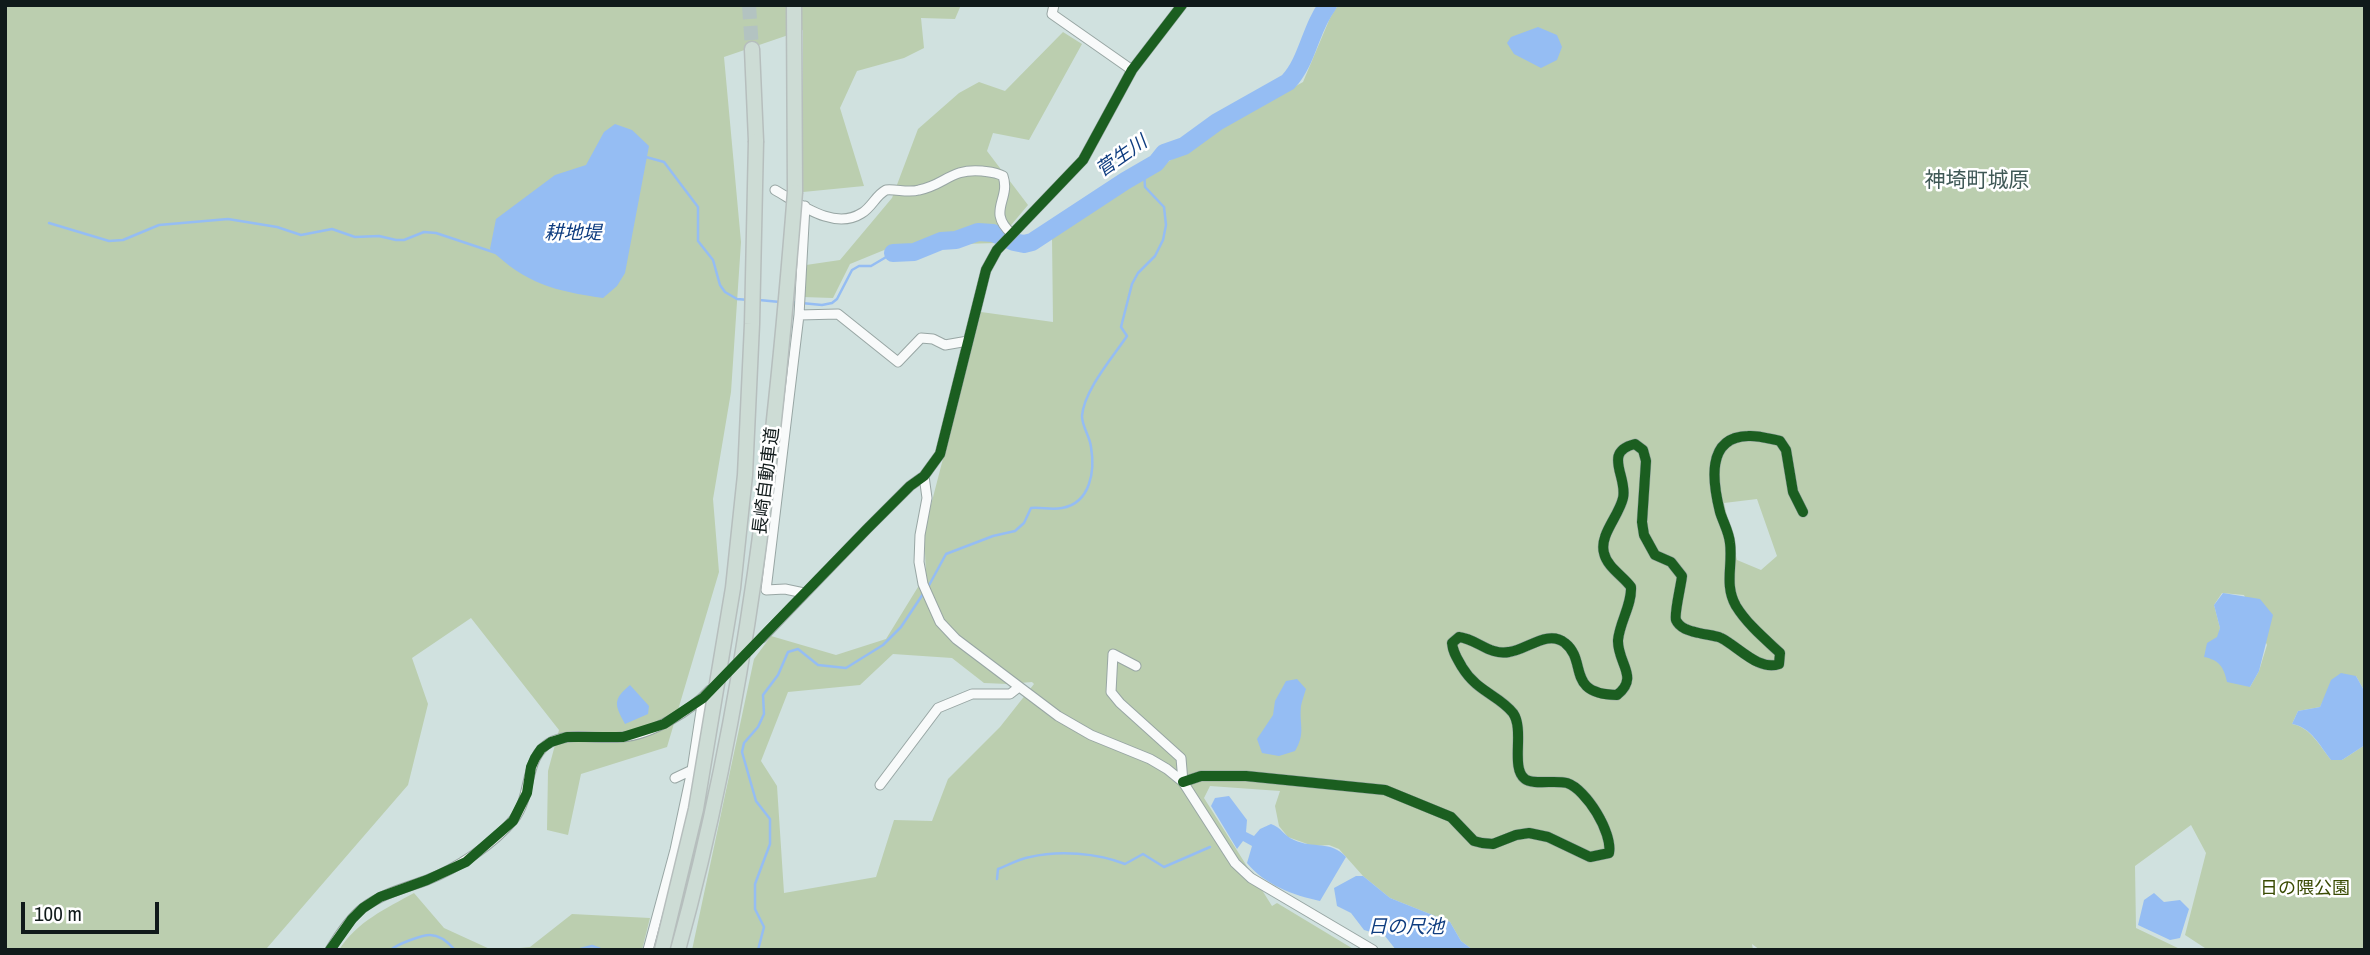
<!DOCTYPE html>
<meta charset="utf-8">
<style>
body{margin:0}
#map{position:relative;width:2370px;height:955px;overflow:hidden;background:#d0e1df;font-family:"Archivo Narrow",sans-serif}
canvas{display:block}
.frame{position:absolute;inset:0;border:7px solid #101a1a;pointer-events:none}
.scale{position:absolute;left:21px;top:902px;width:138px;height:32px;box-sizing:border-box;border:4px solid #101a1a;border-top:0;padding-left:9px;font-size:21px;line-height:24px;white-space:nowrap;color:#101a1a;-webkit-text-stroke:5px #fff;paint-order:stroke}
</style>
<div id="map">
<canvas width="2370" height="955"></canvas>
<div class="frame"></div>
<div class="scale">100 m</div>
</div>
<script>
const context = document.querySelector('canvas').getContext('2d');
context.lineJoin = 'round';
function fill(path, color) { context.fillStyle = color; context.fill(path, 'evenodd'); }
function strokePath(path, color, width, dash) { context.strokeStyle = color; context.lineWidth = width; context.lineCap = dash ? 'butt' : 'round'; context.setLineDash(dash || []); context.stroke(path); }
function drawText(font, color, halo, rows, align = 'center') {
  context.font = font + ' "Archivo Narrow","Noto Sans JP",sans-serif'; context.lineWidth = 5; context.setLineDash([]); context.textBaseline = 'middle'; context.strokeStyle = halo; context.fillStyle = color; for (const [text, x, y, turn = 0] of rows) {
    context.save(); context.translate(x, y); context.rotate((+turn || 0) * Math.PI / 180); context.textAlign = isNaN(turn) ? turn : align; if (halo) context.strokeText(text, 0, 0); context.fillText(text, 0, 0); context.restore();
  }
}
const green = new Path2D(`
 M5,5H961L955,19L921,18L924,48L904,58L857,71L840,108L864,186L803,192V30L724,57L741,242L731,392L713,499L719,572L667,747L581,774L568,835L547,830L548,771L559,730L471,618L412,658L428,704L408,785L267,948L263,950H5Z
 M1338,5H2365V692L2356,676L2326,695L2320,707L2298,711L2292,724C2310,727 2320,746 2331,760H2342L2365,745V950H2208L2185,935L2206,853L2191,825L2135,866L2136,928L2182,950H1760L1752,944L1753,950H1473L1461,941L1450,922L1390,898L1363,876L1339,849L1329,845L1313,846L1288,837L1279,826L1275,806L1280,791L1210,786L1204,798L1272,906L1277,903L1355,950H692L754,659L771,636L836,655L886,639L926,574L924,532L981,312L1053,322L1052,237L1214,132L1303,82L1330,18ZM1757,499L1777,556L1761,570L1737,560L1724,503ZM2222,593L2244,595L2267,645L2259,671L2250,687L2214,659L2220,628L2214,605ZM893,654L952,658L984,683L1008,684L1032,682L1034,684L1000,727L948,779L932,821L894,820L876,877L784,893L777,786L761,761L788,692L860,685Z
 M1063,32L1082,44L1029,140L993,133L987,151L1028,205L996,243L894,246L850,264L833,298L802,297L806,265L840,260L892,198L918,129L959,93L979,82L1005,91Z
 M414,893L444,928L492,950H339C356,922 387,908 414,893Z
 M572,914L650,918L642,950H499L530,947Z`);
const water = new Path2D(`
 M1538,27L1557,35L1562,47L1557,60L1541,68L1514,54L1507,43L1511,37Z
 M615,124L632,130L649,146L625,273L617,286L603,298C555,291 526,284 490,249L496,219L555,175L586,165L604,132Z
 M2223,593L2260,599L2273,615L2259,671L2250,687L2227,682C2224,667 2219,660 2204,657L2207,643L2217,637L2220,628L2214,605Z
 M2341,673L2356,676L2365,692V745L2342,760H2331C2320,746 2311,727 2292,724L2298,711L2320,707L2331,680Z
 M1297,679L1306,689C1304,695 1302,701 1301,706C1299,725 1306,733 1295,751L1279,756L1262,753L1257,739L1273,715L1275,701L1286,681Z
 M630,685L649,706L648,714L625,724C615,705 612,700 630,685Z
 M1229,796L1247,820L1246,832L1254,836L1260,829L1271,824C1281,827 1284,836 1294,840C1313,849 1331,840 1346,857L1320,901C1293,895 1265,885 1247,863L1252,846L1243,841L1237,849L1211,806L1215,798Z
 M1356,876H1363L1390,898L1450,922L1461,941L1473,950H1396L1385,936L1364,930L1351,913L1337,906L1334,888Z
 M2154,893L2164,902L2180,900L2189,909L2180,938L2170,940L2138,925L2144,900Z`);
const stream = new Path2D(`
 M646,157L664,162L698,207V241L713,260L720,285L725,292L737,299L749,300
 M49,223L109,241L123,240L159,225L228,219L277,227L301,235L332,229L355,237L379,236L396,240H404L424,232L436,233L496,253
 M759,300L780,302
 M791,302L822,305L832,303L837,299L852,270L859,266H871L893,253
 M927,589L946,554L993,536L1015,531L1024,523L1031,508C1041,507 1051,510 1062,508C1091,503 1095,470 1091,447C1090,436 1082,427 1082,416C1084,390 1113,357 1127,336L1121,327L1132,284L1138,273L1155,256L1163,240L1166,225L1164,207L1145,187L1144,171
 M997,879L998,869C1008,865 1019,859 1030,857C1059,850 1097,853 1125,864L1143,854L1164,867L1210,847
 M391,950C397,944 422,935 430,935C440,935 449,943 455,950
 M577,950L592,946L603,950
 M758,950L764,927L755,909V884L770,844V819L756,801L742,752L744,743L758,727L764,714L763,695L778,675L788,652L798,649L818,665L846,668L883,645L901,627L923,594`);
const river = new Path2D(`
 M893,253L914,252L941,241L956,240L978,232L993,233L1014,242L1024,244L1032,242L1125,181L1156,163L1164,153L1184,146L1217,122L1288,82C1308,61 1310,28 1328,5`);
const minorTunnel = new Path2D(`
 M717,684L762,638`);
const highwayTunnel = new Path2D(`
 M749,5L752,49`);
const minor = new Path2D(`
 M1054,5L1052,14L1132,70
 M775,190C800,204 834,231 862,213C872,207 876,195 886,190C897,189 908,193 919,190C945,185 951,168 982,171C990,172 996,172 1003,176C1011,200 986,211 1012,234
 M799,315L805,206
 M924,476L927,498L920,535L919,562L923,584L940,622L956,639L1058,716L1091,735L1150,759L1167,769L1183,782L1235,863L1251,878L1373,950
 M804,593L785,589L766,590L799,315L838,314L898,362L921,338L933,339L945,345L968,341
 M762,638L867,529L910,486L924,476L940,454L986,270L997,250L1083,160L1132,70L1182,5
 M1136,666L1113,654L1111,692L1120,703L1181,758L1183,782
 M675,778L692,770
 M1183,782L1201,776H1246L1385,790L1451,817L1474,841L1482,843L1493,844L1516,835L1529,833L1548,837L1590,857L1609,853C1613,833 1586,789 1567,783C1556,780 1532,785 1525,779C1510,768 1525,730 1513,713C1499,695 1477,692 1462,667C1457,658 1453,653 1452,643L1459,637C1477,639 1490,656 1509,652C1527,650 1548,629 1565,643C1588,661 1565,694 1617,695C1640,677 1617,663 1618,640C1620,621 1632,605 1631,587C1623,576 1607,567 1604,553C1599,535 1619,516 1623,498C1628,477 1602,452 1635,444L1643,450L1646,461L1642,522L1644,535L1655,555L1671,562L1682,576C1681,586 1674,613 1676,620C1680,629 1691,631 1699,633C1706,635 1714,635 1721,638C1739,647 1758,671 1779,664L1780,653C1765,639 1747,624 1736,606C1724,585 1733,565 1730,543C1729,532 1723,522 1720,512C1713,484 1705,437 1748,436C1758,435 1770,439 1780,441L1786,450L1793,492L1803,512
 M880,785L938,708L972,694H1010L1019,687
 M330,950C339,935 350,918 363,908C383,893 405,888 427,880C456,869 494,844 514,819C533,796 523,754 553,741C574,732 599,740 622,737C650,735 691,711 710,690
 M648,950L675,850L692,770L703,698`);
const highway = new Path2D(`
 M794,5L795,192
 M752,49L756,141`);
const highwayBridge = new Path2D(`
 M662,950L696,809L733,588L745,475L752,324L756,141
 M678,950C747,702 775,447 795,192`);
const cycleway = new Path2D(`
 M1183,782L1201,776H1246L1385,790L1451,817L1474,841L1482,843L1493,844L1516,835L1529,833L1548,837L1590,857L1609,853C1613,833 1586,789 1567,783C1556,780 1532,785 1525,779C1510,768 1525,730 1513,713C1499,695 1477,692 1462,667C1457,658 1453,653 1452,643L1459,637C1477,639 1490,656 1509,652C1527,650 1548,629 1565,643C1588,661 1565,694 1617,695C1640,677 1617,663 1618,640C1620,621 1632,605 1631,587C1623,576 1607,567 1604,553C1599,535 1619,516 1623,498C1628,477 1602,452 1635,444L1643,450L1646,461L1642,522L1644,535L1655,555L1671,562L1682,576C1681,586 1674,613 1676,620C1680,629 1691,631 1699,633C1706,635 1714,635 1721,638C1739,647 1758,671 1779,664L1780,653C1765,639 1747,624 1736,606C1724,585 1733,565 1730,543C1729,532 1723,522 1720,512C1713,484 1705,437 1748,436C1758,435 1770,439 1780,441L1786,450L1793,492L1803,512
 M330,950L352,919L363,908L380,897L427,880L466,862L513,821L527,793L531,767L535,758L541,749L551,742L567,737H623L664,724L703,698L867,529L910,486L924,476L940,454L986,270L997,250L1083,160L1132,70L1182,5`);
const streetNames = [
 ["長崎自動車道",767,481,-83]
];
const parkNames = [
 ["日の隈公園",2305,889]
];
const waterNames = [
 ["菅生川",1122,157,-35],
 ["耕地堤",573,234],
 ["日の尺池",1406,928]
];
const quarterNames = [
 ["神埼町城原",1977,181]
];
fill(green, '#bbceaf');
fill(water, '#95bdf3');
strokePath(stream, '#95bdf3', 2.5);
strokePath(river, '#95bdf3', 18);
strokePath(minorTunnel, '#b3c3c1', 9, [9, 4.5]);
strokePath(highwayTunnel, '#b3c3c1', 14, [14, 7]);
strokePath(minor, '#98a6a4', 11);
strokePath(highway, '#b6bebd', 17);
strokePath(minor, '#f8fafa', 9);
strokePath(highway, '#cddcd5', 14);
strokePath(highwayBridge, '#b6bebd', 17, []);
strokePath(highwayBridge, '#cddcd5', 14);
strokePath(cycleway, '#1b5e20', 10);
drawText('18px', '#101a1a', '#fff', streetNames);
drawText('18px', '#3a4b03', '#fff', parkNames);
drawText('italic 19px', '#0f3d80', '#fff', waterNames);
drawText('21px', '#3f5856', '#fff', quarterNames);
</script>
